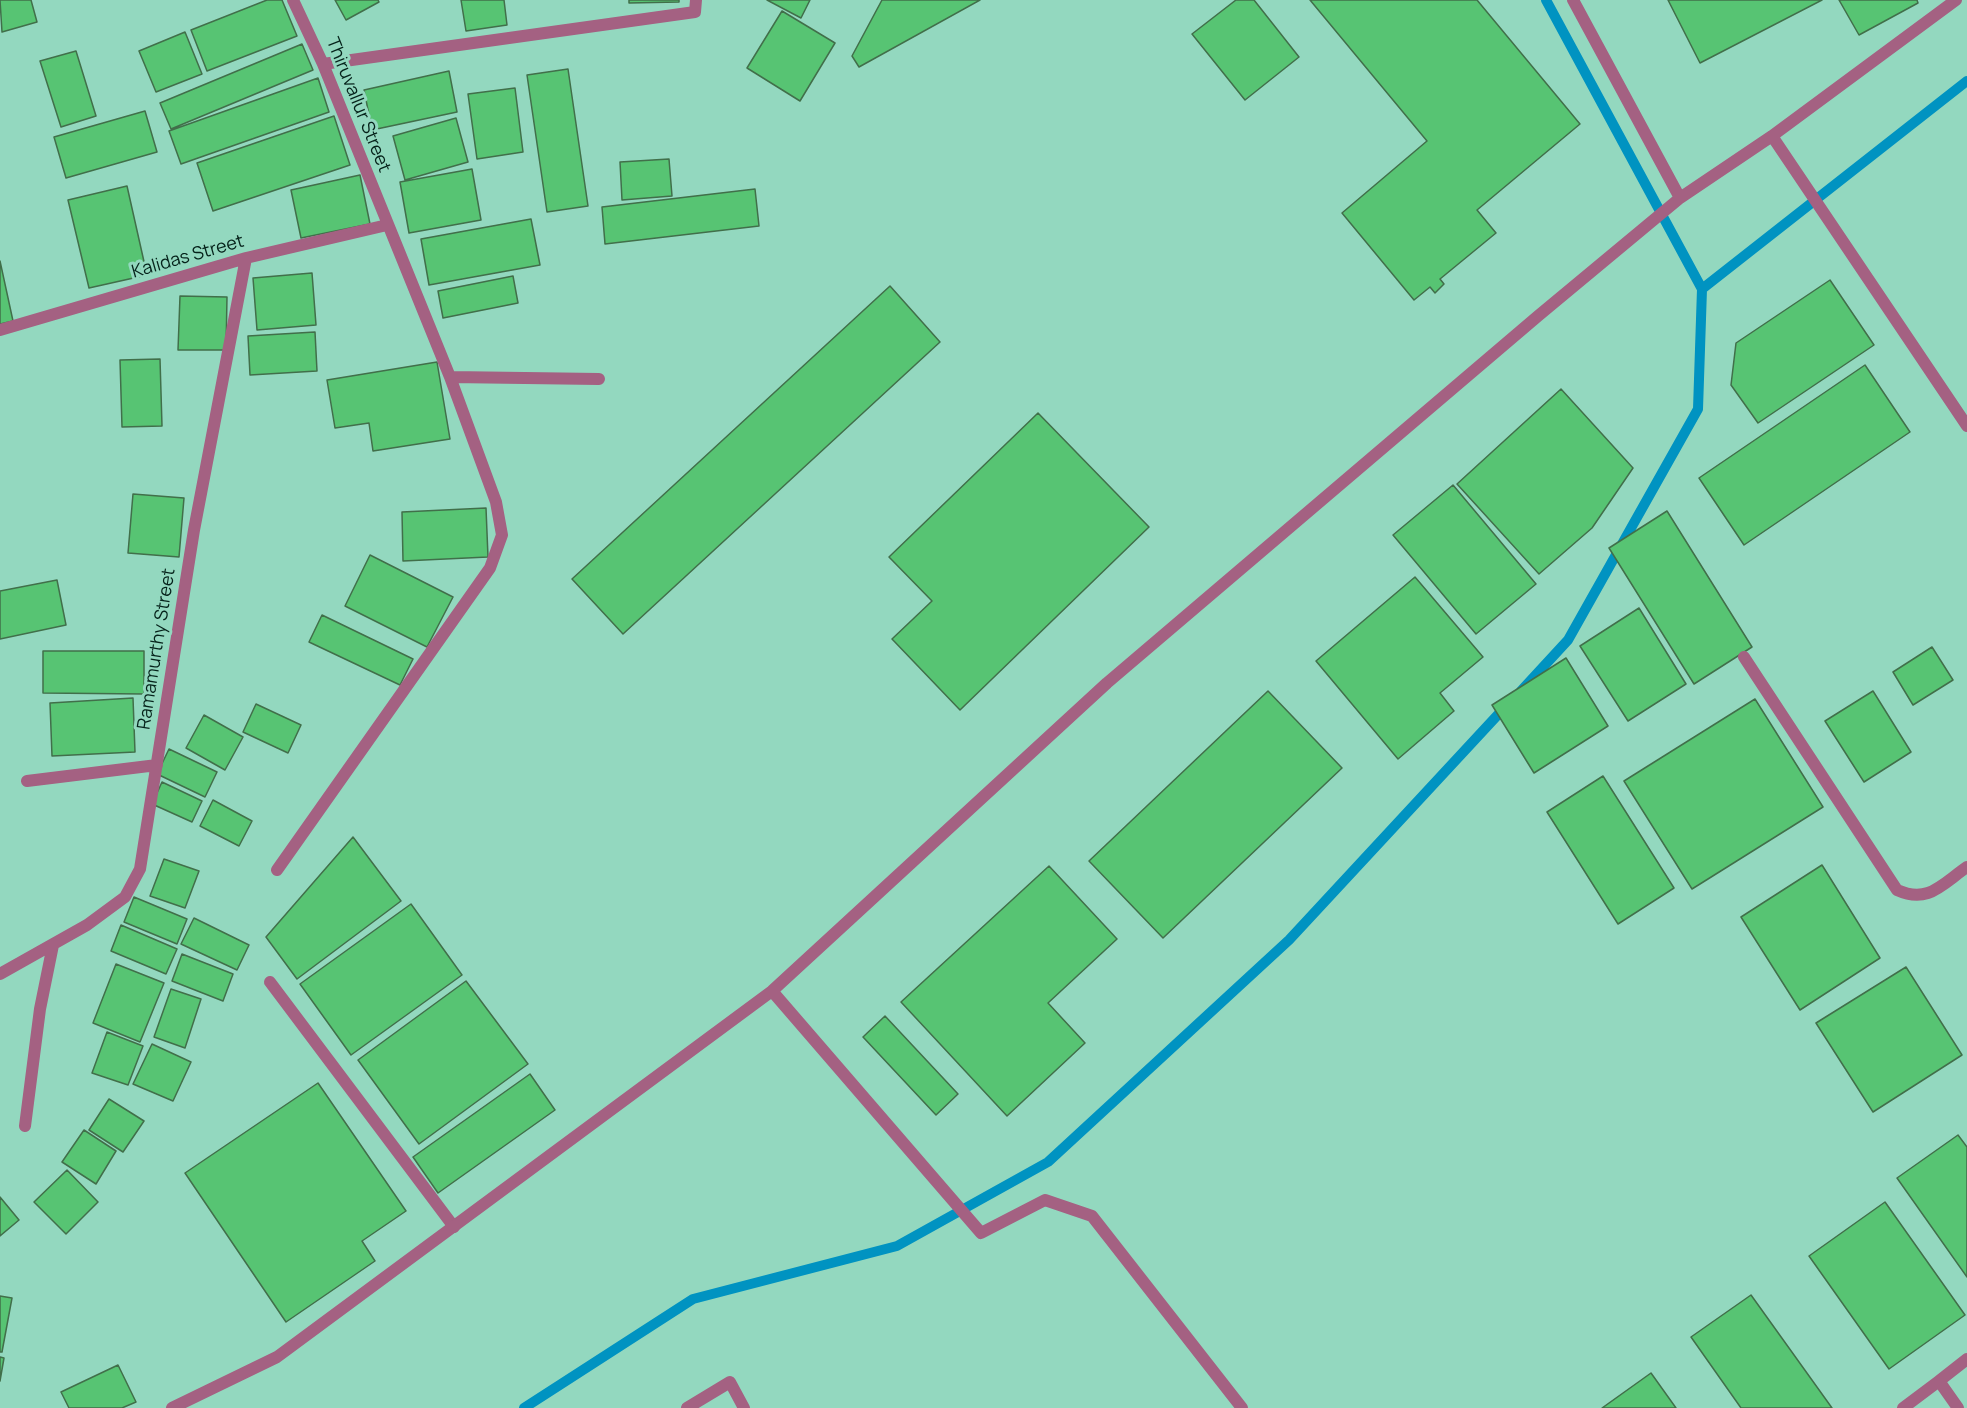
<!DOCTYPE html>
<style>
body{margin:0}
canvas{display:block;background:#93d8bf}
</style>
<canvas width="1967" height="1408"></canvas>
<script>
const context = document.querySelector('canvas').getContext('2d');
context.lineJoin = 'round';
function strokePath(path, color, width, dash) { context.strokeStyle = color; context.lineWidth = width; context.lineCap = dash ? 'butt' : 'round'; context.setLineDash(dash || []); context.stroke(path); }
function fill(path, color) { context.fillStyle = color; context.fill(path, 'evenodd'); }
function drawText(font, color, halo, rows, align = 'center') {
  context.font = font + ' Manrope,sans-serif'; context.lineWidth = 6; context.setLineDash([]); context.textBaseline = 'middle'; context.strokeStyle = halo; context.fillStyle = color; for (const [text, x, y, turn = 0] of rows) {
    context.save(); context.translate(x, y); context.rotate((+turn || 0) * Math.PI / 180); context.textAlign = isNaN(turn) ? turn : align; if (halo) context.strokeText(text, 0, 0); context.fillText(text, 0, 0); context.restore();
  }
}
const stream = new Path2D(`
 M1702,289L1967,81
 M1521,691L1568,640L1698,409L1702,289L1546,0
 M524,1408L693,1299L897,1246L1048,1162L1289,940L1506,706`);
const building = new Path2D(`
 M0,0H31L37,22L2,32Z
 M267,0H282L297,36L207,71L191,30Z
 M335,0H378L379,2L346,20Z
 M461,0H504L507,25L466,31Z
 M629,0H679V2L629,3Z
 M767,0H810L801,18Z
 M882,0H980L859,67L852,56Z
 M1236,0H1254L1299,57L1245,100L1192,34Z
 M1310,0H1477L1580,124L1477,210L1496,233L1440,279L1444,284L1435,293L1430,287L1414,300L1342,213L1427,141Z
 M1668,0H1822L1700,63Z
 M1839,0H1917L1918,3L1859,35Z
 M782,11L835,43L800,101L747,68Z
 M185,32L202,74L156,92L139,51Z
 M302,44L313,70L171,129L160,103Z
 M76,51L96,116L61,127L40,61Z
 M568,69L588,206L547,212L527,75Z
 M449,71L457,112L372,130L364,90Z
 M318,78L329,112L181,164L169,131Z
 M515,88L523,152L477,159L468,94Z
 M145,111L157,152L66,178L54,137Z
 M334,116L350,165L213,211L197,163Z
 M456,118L468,162L405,180L393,136Z
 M669,159L672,196L622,200L620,162Z
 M472,169L481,220L409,233L400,182Z
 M360,175L370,224L301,238L291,190Z
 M127,186L147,275L89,288L68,200Z
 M755,189L759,226L605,244L602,207Z
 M531,219L540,265L429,285L421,239Z
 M0,261L13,321L0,324Z
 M312,273L316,325L257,330L253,278Z
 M513,276L518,303L443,318L438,291Z
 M1830,280L1874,345L1758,423L1731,385L1736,343Z
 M890,286L940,342L623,634L572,579Z
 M180,296L227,297L226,350H178Z
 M315,332L317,371L250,375L248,336Z
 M160,359L162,426L122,427L120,360Z
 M437,362L450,439L373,451L369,423L335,428L327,380Z
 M1865,365L1910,432L1744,545L1699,478Z
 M1561,389L1633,468L1592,528L1539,574L1457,484Z
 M1038,413L1149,527L960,710L892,639L932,601L889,557Z
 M1453,485L1536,584L1476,634L1393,535Z
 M133,494L184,498L179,557L128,553Z
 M486,508L488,557L403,561L402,512Z
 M1667,511L1752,647L1694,684L1609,548Z
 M370,555L453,597L427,647L345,606Z
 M1415,577L1483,657L1440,693L1454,711L1398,759L1316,661Z
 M57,580L66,625L0,639V591Z
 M1639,608L1686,684L1628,721L1580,646Z
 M322,615L413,659L400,685L309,642Z
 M1932,647L1953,680L1913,705L1893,672Z
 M43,651H144V694L43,693Z
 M1566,658L1608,726L1534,773L1492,705Z
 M1268,691L1342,768L1163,938L1089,861Z
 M1873,691L1911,752L1864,782L1825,721Z
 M133,698L135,752L52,756L50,703Z
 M1755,699L1823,807L1692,889L1624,781Z
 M256,704L301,725L288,753L243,732Z
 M204,715L243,737L225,770L186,748Z
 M169,749L217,772L205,797L157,774Z
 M1603,776L1674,888L1618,924L1547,812Z
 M162,782L202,801L192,822L152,804Z
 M213,800L252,821L239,846L200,826Z
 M353,837L401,901L297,979L266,937Z
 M164,859L199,871L185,908L150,896Z
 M1822,865L1880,958L1800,1010L1741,917Z
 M1049,866L1117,939L1048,1003L1085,1043L1007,1116L901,1002Z
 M134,897L187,919L177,944L124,922Z
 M411,904L462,975L351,1055L300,984Z
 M194,918L249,945L237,970L181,944Z
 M121,925L177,949L166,974L111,951Z
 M182,954L233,974L223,1001L172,981Z
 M116,964L164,983L140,1042L93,1023Z
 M1906,967L1962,1055L1873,1112L1816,1023Z
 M466,981L528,1064L419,1144L358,1060Z
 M171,989L201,999L185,1048L154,1037Z
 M885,1016L958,1094L936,1115L863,1037Z
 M107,1032L143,1046L128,1085L92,1073Z
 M152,1044L191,1062L173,1101L133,1084Z
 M530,1074L555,1110L438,1193L413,1157Z
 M318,1083L406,1211L362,1241L375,1261L286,1322L185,1173Z
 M109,1099L144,1121L123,1152L89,1130Z
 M84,1130L116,1151L96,1184L62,1162Z
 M1958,1135L1967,1147V1277L1897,1178Z
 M67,1170L98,1202L66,1234L34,1202Z
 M0,1197L19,1220L0,1236Z
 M1885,1202L1965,1315L1889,1369L1809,1256Z
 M1751,1295L1832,1408H1741L1691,1337Z
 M0,1296L12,1298L2,1352H0Z
 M0,1357L4,1358L0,1381Z
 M118,1365L136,1402L122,1408H69L61,1392Z
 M1651,1373L1676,1408H1602Z`);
const lane = new Path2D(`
 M270,982L454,1227`);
const street = new Path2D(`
 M1573,0L1680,198
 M323,64L695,12L696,0
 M1772,136L1967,426
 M0,330L246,258L387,225
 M450,377L599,379
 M1744,657L1897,890C1928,904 1941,885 1967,867
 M27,781L157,765
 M277,870L490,568L502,535L496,502L450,377L323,64L293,0
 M0,974L87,925L125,897L140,869L194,530L246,258
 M772,991L981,1233L1045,1200L1092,1216L1242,1408
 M25,1126L40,1009L53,945
 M172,1408L277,1357L772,991L1107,683L1538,316L1680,198L1772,136L1956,0
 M687,1408L730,1382L744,1408
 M1903,1408L1939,1381
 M1958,1408L1939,1381L1967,1359`);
const streetNames = [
 ["Thiruvallur Street",358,105,68],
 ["Kalidas Street",188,257,-16],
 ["Ramamurthy Street",157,649,-81]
];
strokePath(stream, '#0093c1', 10);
fill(building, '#57c473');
strokePath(building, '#416f4a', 1.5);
strokePath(lane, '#a46182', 12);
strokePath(street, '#a46182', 12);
drawText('18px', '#05221a', '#93d8bf', streetNames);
</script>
